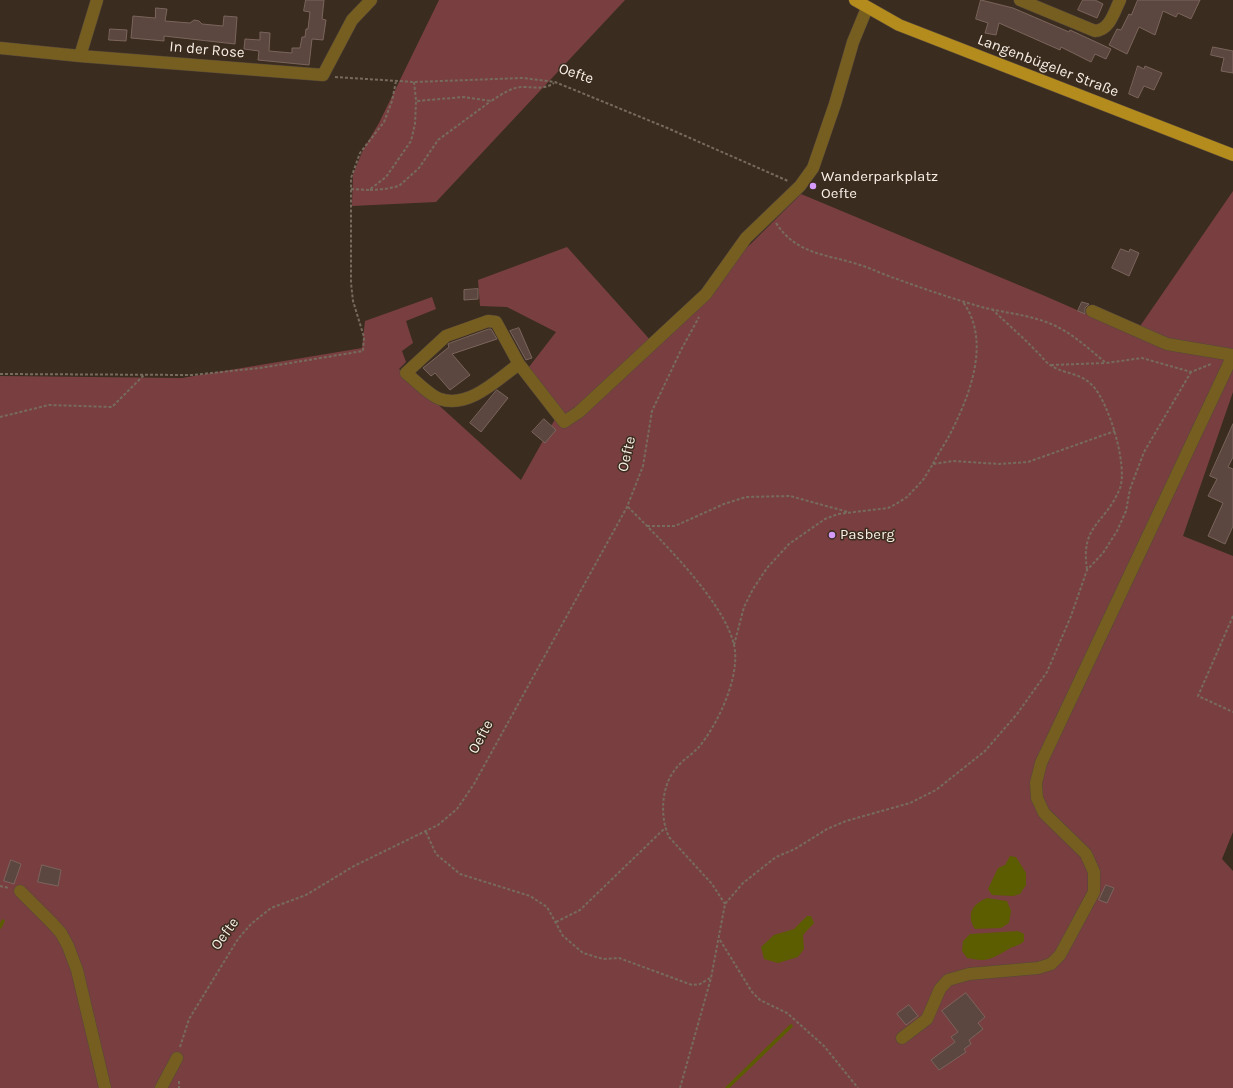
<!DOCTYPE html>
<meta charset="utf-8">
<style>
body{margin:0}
canvas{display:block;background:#3a2c1e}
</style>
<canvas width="1233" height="1088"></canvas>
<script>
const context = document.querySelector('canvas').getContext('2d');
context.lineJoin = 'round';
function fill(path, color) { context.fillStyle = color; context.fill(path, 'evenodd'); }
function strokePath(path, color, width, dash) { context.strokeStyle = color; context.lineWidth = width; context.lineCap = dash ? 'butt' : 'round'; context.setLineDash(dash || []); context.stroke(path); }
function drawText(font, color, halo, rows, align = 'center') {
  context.font = font + ' Karla,sans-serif'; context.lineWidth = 3; context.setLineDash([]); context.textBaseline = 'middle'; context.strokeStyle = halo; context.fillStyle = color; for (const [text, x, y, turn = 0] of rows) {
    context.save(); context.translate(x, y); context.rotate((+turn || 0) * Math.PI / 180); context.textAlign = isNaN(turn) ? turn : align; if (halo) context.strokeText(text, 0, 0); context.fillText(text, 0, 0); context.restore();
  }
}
const green = new Path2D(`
 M439,0H625L436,202L352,206L353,174L363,150L379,123Z
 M1233,191V392L1183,536L1233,556V832L1222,859L1233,871V1088H0V376L182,378L362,348L365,321L432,297L436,309L406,321L413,343L402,351L406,362L399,369L521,480L559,412L529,367L556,332L507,307L480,306L478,280L567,247L652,342L801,194L1045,296L1134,335Z`);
const water = new Path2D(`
 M1010,856L1016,857L1026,873V885L1020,894L1013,896L992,895L988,889L998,868L1005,865Z
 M987,898L1007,901L1011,911L1009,923L1001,928L975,929C966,915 972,904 987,898Z
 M807,916H811L814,923L803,935L804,949L798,957L778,963L764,959L761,947L774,935L794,929Z
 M1018,931L1024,934V941C1019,946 1013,946 1007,950C989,960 988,962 967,958L962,951L963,941L970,934Z`);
const stream = new Path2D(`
 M0,927L3,921
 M727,1088L791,1026`);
const building = new Path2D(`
 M306,0H324L322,19L326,20L323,40L312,39L309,65L258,60L259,51L244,49L245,39L260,40V32L270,33L269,51L292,53V48H300L302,37H305L306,29H308L310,12L304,11Z
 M981,0L1013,8L1069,32L1070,30L1111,49L1106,59L1095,54L1091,62L1061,47L1060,50L999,23L996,35L985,33L988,23L976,19Z
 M1083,0H1095L1103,4L1097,18L1078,10Z
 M1138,0H1200L1191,19L1178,13L1176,17L1163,11L1155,35L1139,27L1127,54L1109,45L1117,29L1121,30L1129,14L1131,15Z
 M156,8L167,9L165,21L190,23L194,20L199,21L202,24L223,26L224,16L237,17L235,44L164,36V41L131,38L133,16L155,18Z
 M110,29L127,30L126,41L109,40Z
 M1213,47L1233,51V73L1221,71L1224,58L1211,55Z
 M1138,66L1144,69L1145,66L1162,73L1154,90L1144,86L1138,98L1129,94Z
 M1121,249L1129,252L1130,249L1139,253L1129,276L1112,268Z
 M478,289V299L464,300V290Z
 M1082,302L1089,304L1085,308V314L1078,311Z
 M519,328L532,358L526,360L510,331Z
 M489,329H491L497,339L452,354L470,375L450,390L435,373L431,376L423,368L449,347L448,344L450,343Z
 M497,390L508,398L481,432L470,423Z
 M544,419L556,430L545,443L532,432Z
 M1233,424V457L1228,467L1233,469V526L1225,544L1208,536L1223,503L1208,496L1217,479L1210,476Z
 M11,860L21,864L14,884L4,881Z
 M42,865L61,870L58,886L38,882Z
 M1106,885L1114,888L1107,903L1099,900Z
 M966,993L985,1017L978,1023L983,1029L969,1040L971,1044L964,1049L966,1052L939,1070L931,1060L955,1042L951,1037L958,1032L942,1011Z
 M909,1005L918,1016L906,1025L897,1014Z`);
const path = new Path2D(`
 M335,77L414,82L523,78L555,82L665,127L788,181
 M414,82L416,100
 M351,189L369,190L386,177L411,141L415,124L416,101L464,97L491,101C501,95 511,87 523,87C536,87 543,90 554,83
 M370,190L385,189L399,186L419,168L438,140L491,101
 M776,223C796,254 825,254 857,264C871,268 884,275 897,279C924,289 951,298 978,306C1002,313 1028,314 1051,324C1071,332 1089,349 1106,363L1142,358L1191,372L1211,364
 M992,309C1006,323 1022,336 1036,351C1041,355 1044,361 1049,364C1061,374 1080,372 1092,385C1109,402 1128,466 1120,488C1106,524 1080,524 1087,569
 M1051,365L1105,363
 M0,374L192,375L260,368L363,351L364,337L353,301L351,283V178L360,153L384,122L392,101L396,81
 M0,417L49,405L112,407L144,375
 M933,464C937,455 943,447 948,438C969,398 992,342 963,302
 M628,507C660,539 724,601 734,645C741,675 718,725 698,748C690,756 680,762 674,771C661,788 660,818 669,837L712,884L725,904
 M647,526H675L724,504L746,497L790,496L848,512
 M1233,616L1198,696L1233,712
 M734,645L744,607L753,589L767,568L789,544L825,519L838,514L888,508L896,504L907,497L923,480L933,464L953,461L999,464L1028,462L1115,431
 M426,832L436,854L460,874L530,896L547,907L563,936L583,953L603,959L619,958L692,985L700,984L710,978
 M0,886L9,888
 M556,922L580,910L665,828
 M720,940L752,992L760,1000L787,1013L824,1046L858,1088
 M180,1047L189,1019L238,939L251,924L271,908L306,895L354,866L438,825L457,809L474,784L627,507L643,466L652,411L681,350L699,317
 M179,1081V1088
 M680,1088L711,978L725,904L743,883L776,857L795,849L827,829L846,821L910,803L936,790L985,751L1017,714L1047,672L1071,616L1087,570L1103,553L1117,531L1126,511L1130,489L1144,452L1191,372`);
const minor = new Path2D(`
 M1020,0L1095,31C1110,30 1114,12 1120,0
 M0,48L80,56L323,75L352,20L371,0
 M80,56L97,0
 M1092,311L1167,344L1233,355
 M519,364C498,379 469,409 440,399C430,396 415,380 406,373L446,336L488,321L496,322L519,364L564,422L579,412L706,294L746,238L800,186L813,168L835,104L853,42L867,8
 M20,891L52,923L61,933L68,946L77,970L105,1088
 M902,1038L927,1019L940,989L948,980L969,974L1038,968L1051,964L1060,955L1094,892V872L1086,854L1044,813L1037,798L1036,783L1041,763L1233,355
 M161,1088L177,1058`);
const major = new Path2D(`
 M855,0L899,25L1233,155`);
const markers = [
 [813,186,4,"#d69bfa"],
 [832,535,4,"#d69bfa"]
];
const streetNames = [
 ["In der Rose",207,50,5],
 ["Langenbügeler Straße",1048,66,21],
 ["Oefte",576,74,19],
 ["Oefte",627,454,-77],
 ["Oefte",481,737,-62],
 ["Oefte",225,934,-54]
];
const poiNames = [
 ["Wanderparkplatz",821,177],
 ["Oefte",821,194],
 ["Pasberg",840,535]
];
fill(green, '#793f40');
fill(water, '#5c5c00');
strokePath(stream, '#5c5c00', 3.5);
fill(building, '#5c4740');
strokePath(building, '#7a645c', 1);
strokePath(minor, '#55473a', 13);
strokePath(major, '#55473a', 13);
strokePath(path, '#776b5e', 2, [3, 2]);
strokePath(minor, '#765e21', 12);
strokePath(major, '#b48c1e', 12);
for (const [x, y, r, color] of markers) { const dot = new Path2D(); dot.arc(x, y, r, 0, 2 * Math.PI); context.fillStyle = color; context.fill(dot); strokePath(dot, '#3a2c1e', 1.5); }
drawText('15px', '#f9efe6', '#3a2c1e', streetNames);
drawText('15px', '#f9efe6', '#3a2c1e', poiNames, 'left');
</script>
